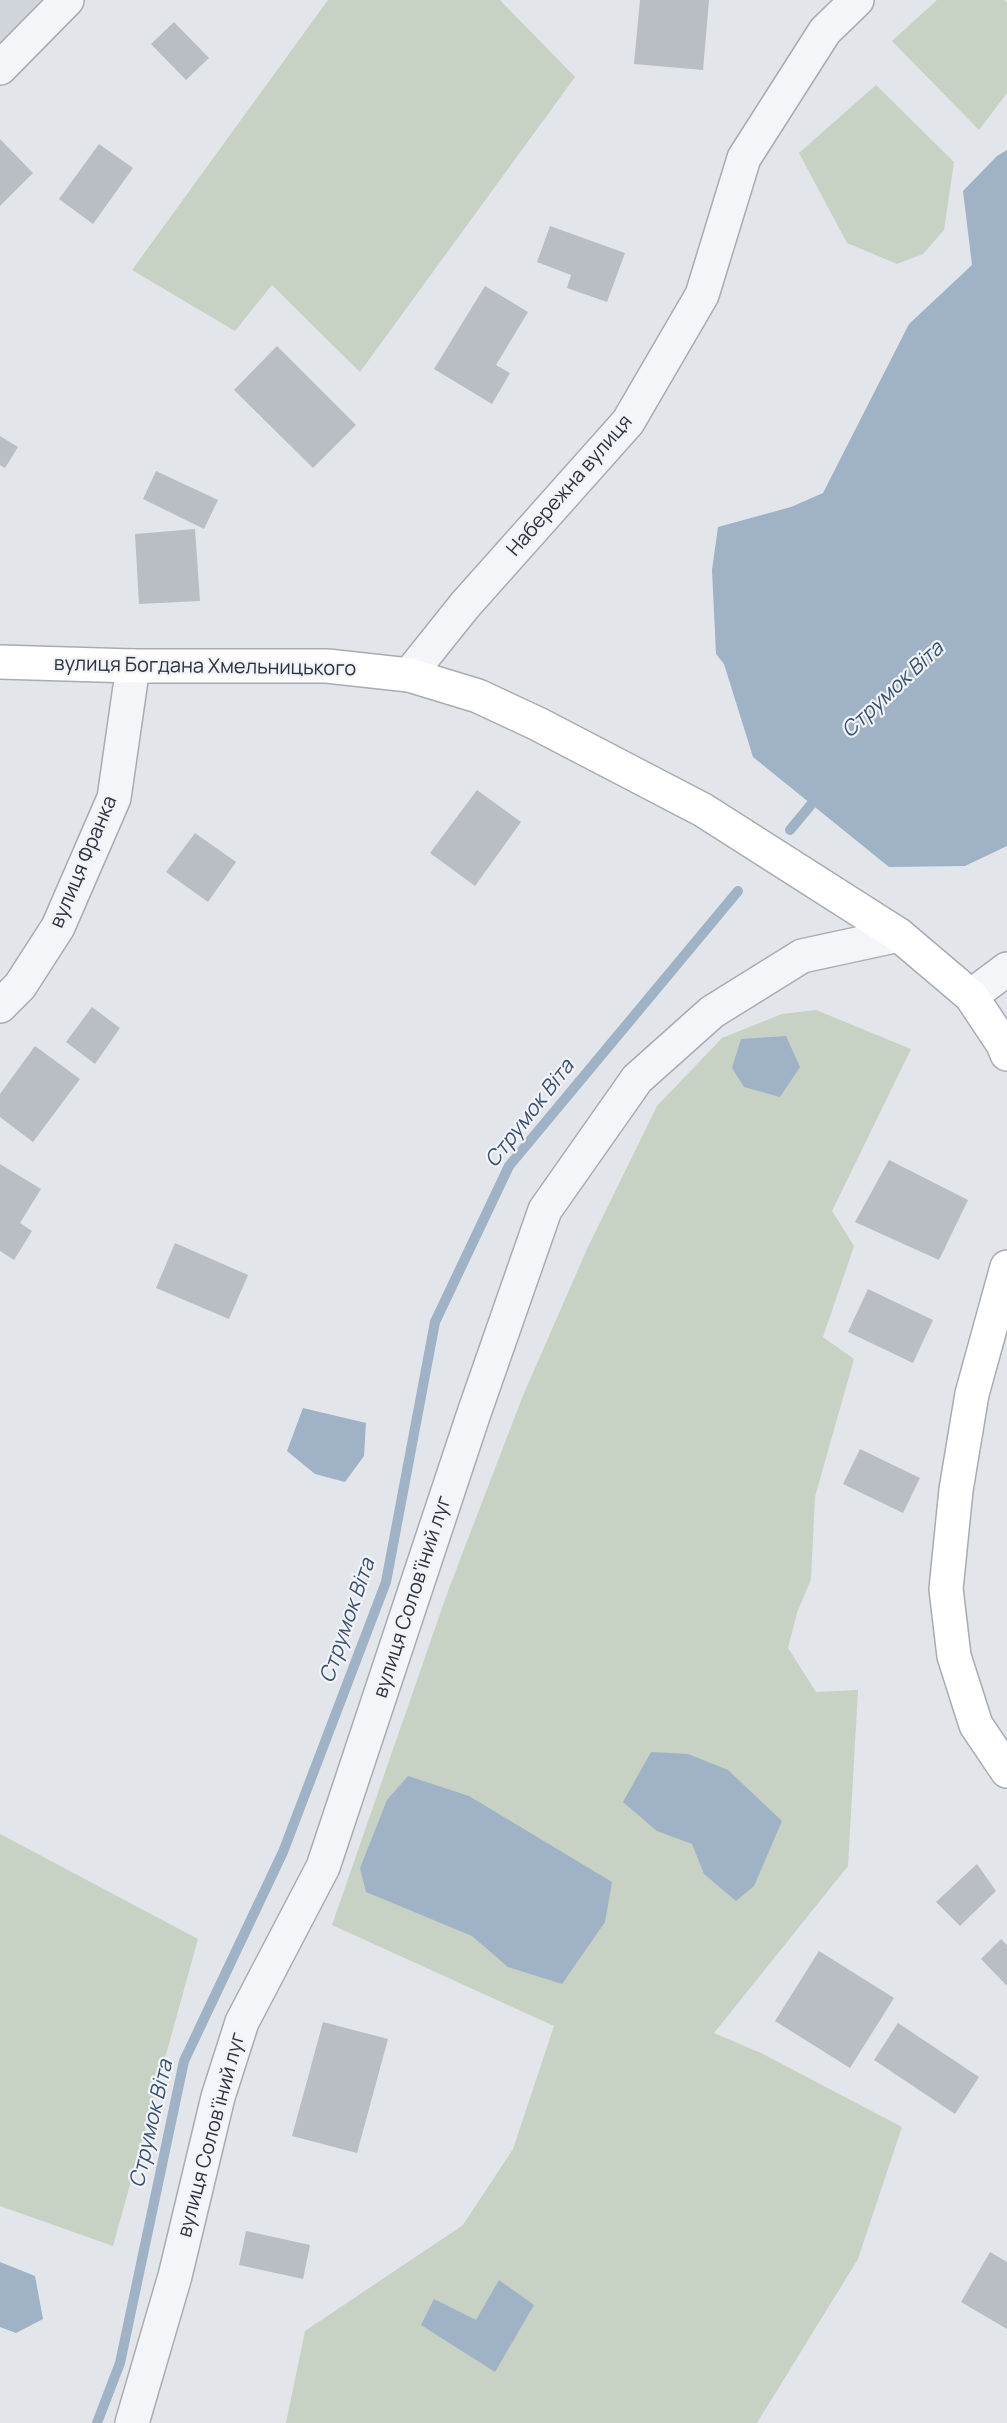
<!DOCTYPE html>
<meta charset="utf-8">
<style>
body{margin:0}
canvas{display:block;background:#e2e5e9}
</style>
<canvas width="1007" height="2423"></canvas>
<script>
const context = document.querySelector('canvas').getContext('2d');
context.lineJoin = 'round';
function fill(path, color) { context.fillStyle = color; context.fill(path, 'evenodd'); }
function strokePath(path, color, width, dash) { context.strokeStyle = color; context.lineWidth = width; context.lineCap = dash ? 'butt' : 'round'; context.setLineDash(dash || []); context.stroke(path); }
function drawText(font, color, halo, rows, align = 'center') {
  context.font = font + ' Manrope,sans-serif'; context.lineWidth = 4.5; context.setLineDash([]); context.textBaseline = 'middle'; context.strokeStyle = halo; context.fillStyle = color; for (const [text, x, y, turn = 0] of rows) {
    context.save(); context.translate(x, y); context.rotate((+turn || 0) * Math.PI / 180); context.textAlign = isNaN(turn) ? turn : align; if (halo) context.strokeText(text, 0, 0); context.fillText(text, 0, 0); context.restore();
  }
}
const built = new Path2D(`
 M0,0H46L0,48Z`);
const green = new Path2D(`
 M328,0H500L575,77L360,372L272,285L235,331L132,270Z
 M937,0H1005L1007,3V93L979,130L892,41Z
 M876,85L954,162L944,230L923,254L897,264L847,243L799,153Z
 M816,1010L911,1049L832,1211L854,1246L823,1337L854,1359L815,1497L811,1579L797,1613L788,1648L816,1692L858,1690L848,1866L714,2033L761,2053L902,2127L858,2259L757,2423H286L305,2331L463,2225L513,2149L554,2026L332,1925L448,1591L522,1398L587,1249L657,1106L722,1038L782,1014Z
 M0,1834L198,1939L113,2246L0,2206Z`);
const water = new Path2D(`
 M1007,150V846L965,866L889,867L753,757L724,664L716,654L712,570L718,527L791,507L823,493L909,324L972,265L963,191L997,156Z
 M786,1036L800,1067L780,1097L744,1087L732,1068L741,1039Z
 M303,1408L366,1423L364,1456L345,1482L315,1474L287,1451Z
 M651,1752L688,1754L728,1770L782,1821L754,1886L736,1901L704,1874L692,1844L657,1831L623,1802Z
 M408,1776L469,1796L612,1882L605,1922L562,1984L508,1967L472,1936L366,1892L360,1868L387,1800Z
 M0,2262L35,2276L43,2319L16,2333L0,2327Z
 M499,2280L534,2305L495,2372L421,2325L434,2299L476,2320Z`);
const stream = new Path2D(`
 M790,830L819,795
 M97,2423L120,2363L184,2061L283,1852L386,1582L435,1322L509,1166L738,891`);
const building = new Path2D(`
 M640,0H709L703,70L634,64Z
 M174,22L209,58L186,80L151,44Z
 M0,139L33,173L0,206Z
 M99,144L133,168L93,224L59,199Z
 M550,226L625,253L607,302L567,288L571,275L537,262Z
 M485,286L528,312L496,365L510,373L492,404L434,369Z
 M277,346L356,425L313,468L234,390Z
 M0,436L18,447L5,468L0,465Z
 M156,471L218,500L204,529L143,499Z
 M195,529L200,601L139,604L135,534Z
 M477,790L521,822L475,886L430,853Z
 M195,833L236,862L208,902L166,872Z
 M92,1007L120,1028L95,1064L66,1042Z
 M35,1046L80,1079L33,1142L0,1117V1094Z
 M889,1160L968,1200L939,1260L855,1222Z
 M0,1164L41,1189L20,1223L32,1231L14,1260L0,1251Z
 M175,1243L248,1275L229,1319L156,1288Z
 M868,1289L933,1320L913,1363L848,1332Z
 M860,1449L920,1478L903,1513L843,1484Z
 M977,1864L996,1891L960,1926L936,1902Z
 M1001,1939L1007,1945V1986L981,1959Z
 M819,1951L894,1998L850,2068L775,2021Z
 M323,2022L388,2039L357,2153L292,2136Z
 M898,2023L979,2077L955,2114L874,2060Z
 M246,2231L310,2245L303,2279L239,2265Z
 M990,2252L1007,2262V2329L961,2302Z`);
const street = new Path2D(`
 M0,68L67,0
 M409,675L465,605L628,422L702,295L744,158L825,31L857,0
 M971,996L1007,969
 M0,1006L20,986L58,927L114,798L133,666
 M132,2423L175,2276L218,2097L242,2022L323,1867L473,1416L545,1210L637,1079L712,1012L802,956L899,935`);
const secondary = new Path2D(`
 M0,662L133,666H327L409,675L478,696L538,724L703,810L899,935L971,996L1003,1044L1007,1054
 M1007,1267L972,1394L956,1490L946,1589L954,1656L976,1725L1007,1771`);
const streetNames = [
 ["Набережна вулиця",570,486,-49],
 ["вулиця Богдана Хмельницького",205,667,1],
 ["вулиця Франка",84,862,-67],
 ["вулиця Солов'їний луг",413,1597,-72],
 ["вулиця Солов'їний луг",212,2135,-75]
];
const waterNames = [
 ["Струмок Віта",893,690,-43],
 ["Струмок Віта",530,1114,-52],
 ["Струмок Віта",348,1621,-71],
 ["Струмок Віта",152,2124,-77]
];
fill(built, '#d0d4db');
fill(green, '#c7d2c4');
fill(water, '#a0b2c6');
strokePath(stream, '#a0b2c6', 10);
fill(building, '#b9bec5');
strokePath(street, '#a7acb3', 36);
strokePath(secondary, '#a7acb3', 36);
strokePath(street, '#f4f5f8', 33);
strokePath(secondary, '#fff', 33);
drawText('20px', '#2b3340', '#f1f3f7', streetNames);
drawText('italic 21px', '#395170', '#f1f3f7', waterNames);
</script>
